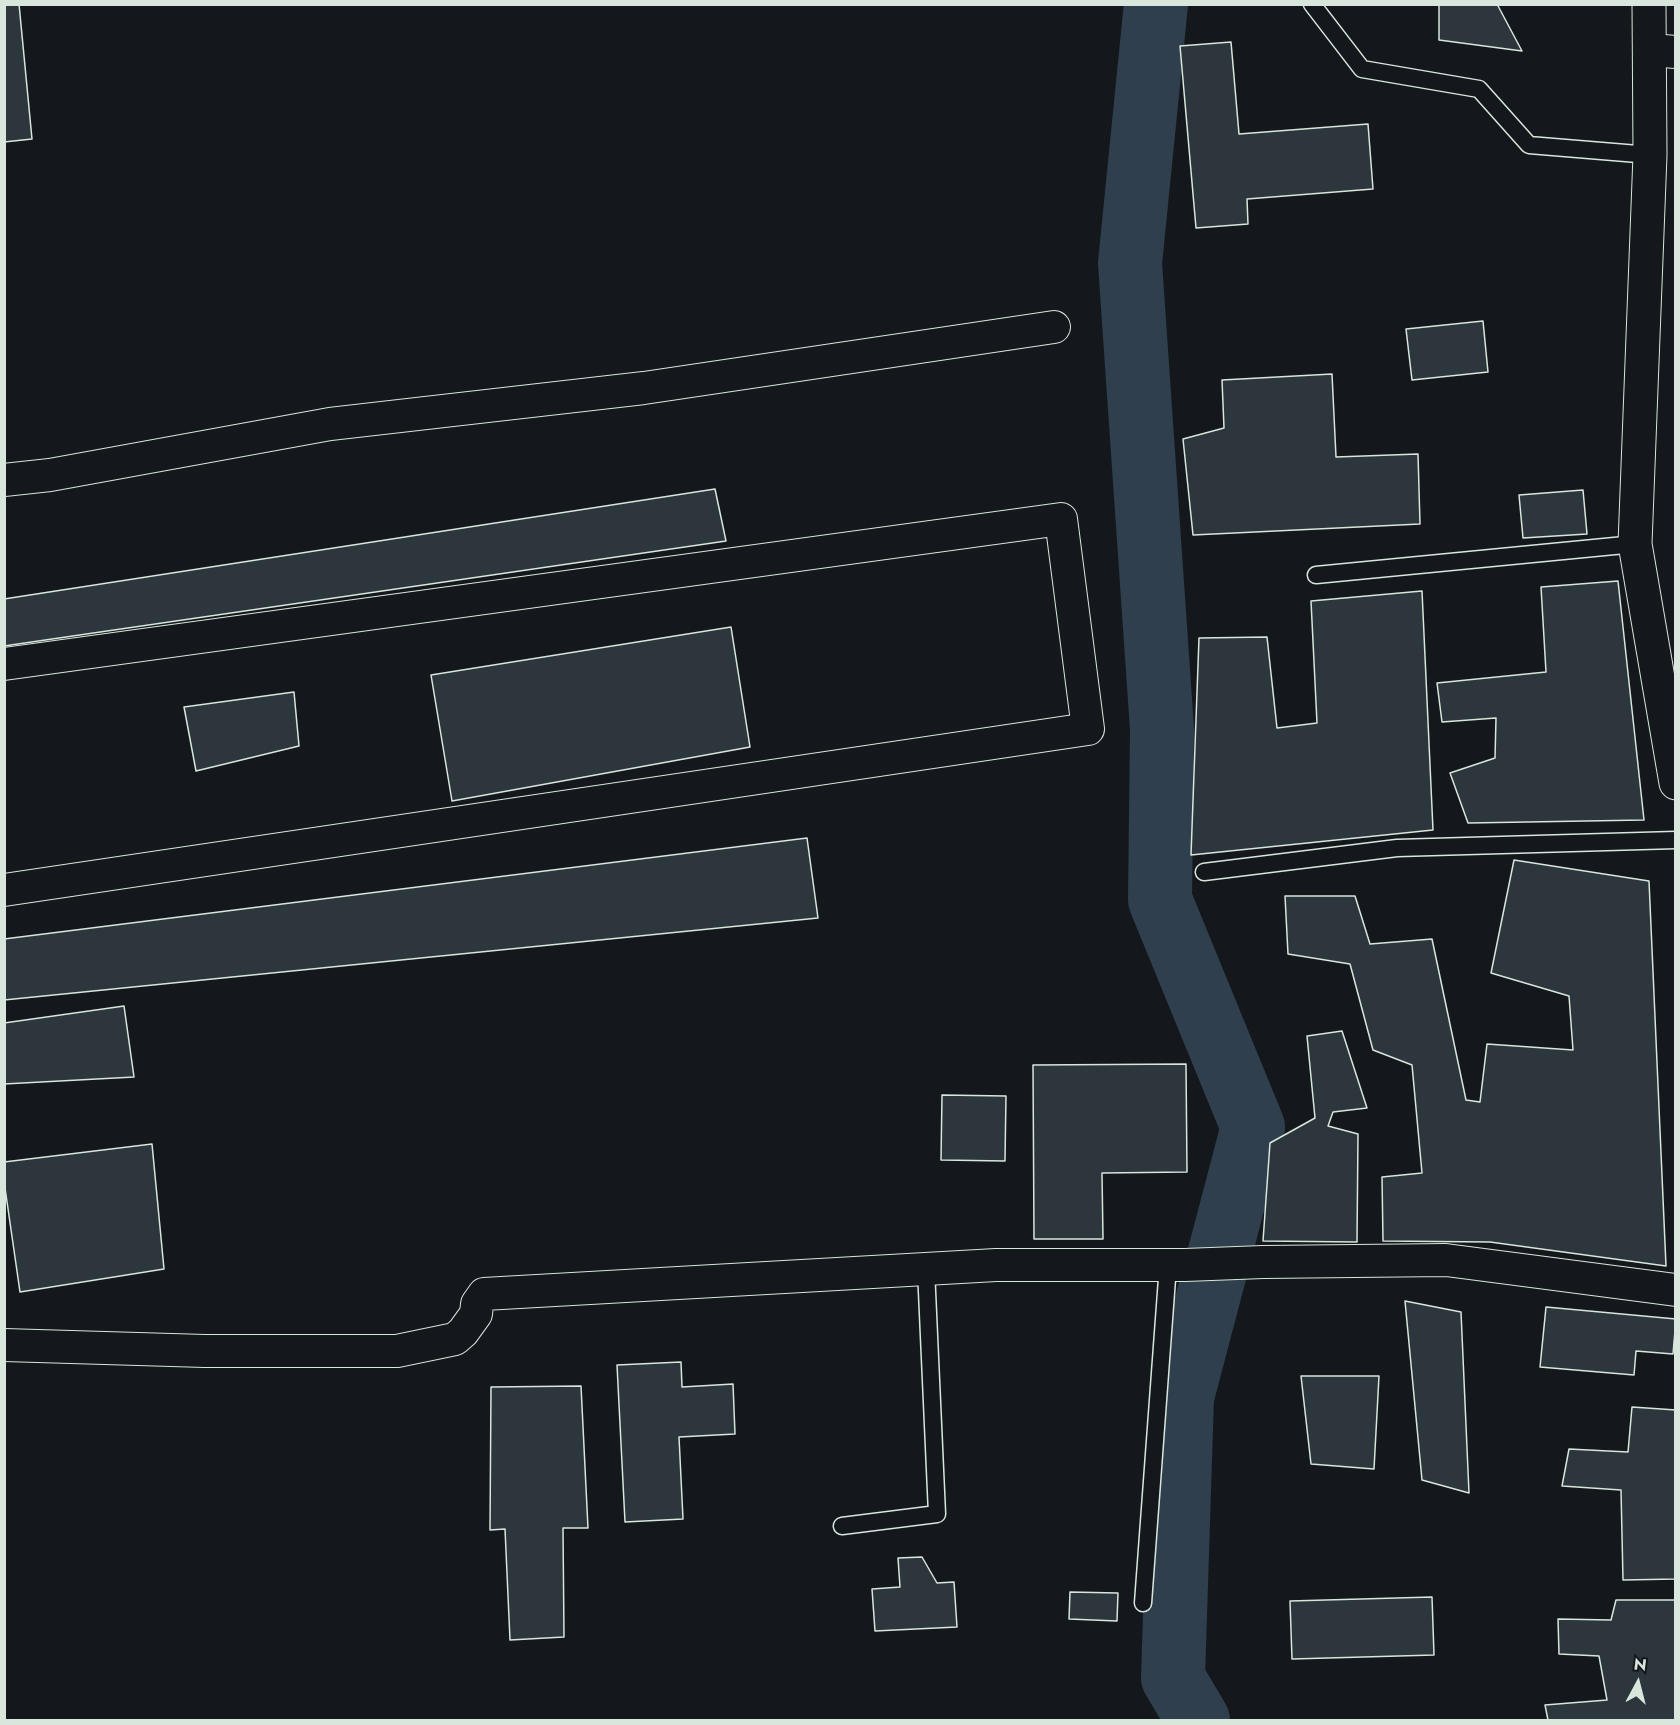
<!DOCTYPE html>
<style>
body{margin:0}
#map{position:relative;width:1680px;height:1725px;overflow:hidden;background:#14181c;font-family:Jost,sans-serif}
canvas{display:block}
.frame{position:absolute;inset:0;border:6px solid #d8e6dc;pointer-events:none}
.north{position:absolute;left:1608px;top:1653px;width:60px;height:60px;-webkit-text-stroke:4px #14181c;paint-order:stroke;rotate:7deg;font-size:16px;font-weight:700;line-height:24px;text-align:center;color:#d8e6dc}
.north::after{content:'';display:block;margin:auto;width:21px;height:27px;background:#d8e6dc;clip-path:polygon(50% 0,100% 100%,50% 72%,0 100%)}
</style>
<div id="map">
<canvas width="1680" height="1725"></canvas>
<div class="frame"></div>
<div class="north">N</div>
</div>
<script>
const context = document.querySelector('canvas').getContext('2d');
context.lineJoin = 'round';
function strokePath(path, color, width, dash) { context.strokeStyle = color; context.lineWidth = width; context.lineCap = dash ? 'butt' : 'round'; context.setLineDash(dash || []); context.stroke(path); }
function fill(path, color) { context.fillStyle = color; context.fill(path, 'evenodd'); }
const river = new Path2D(`
 M1156,4L1130,263L1162,729L1160,900L1253,1127L1182,1397L1173,1678L1198,1720`);
const building = new Path2D(`
 M4,4H19L32,139L4,142Z
 M1439,4H1497L1522,51L1439,40Z
 M1231,42L1239,134L1368,124L1373,189L1247,199L1248,224L1196,228L1180,46Z
 M1483,321L1488,372L1412,380L1406,329Z
 M1332,374L1336,457L1418,454L1420,524L1193,535L1183,439L1224,428L1222,380Z
 M715,489L726,541L4,646V599Z
 M1583,490L1587,534L1523,538L1519,495Z
 M1618,581L1644,820L1468,823L1450,773L1495,758L1496,718L1442,722L1437,683L1546,672L1541,587Z
 M1422,591L1433,830L1191,855L1199,638L1267,637L1277,728L1317,723L1311,601Z
 M731,627L750,747L452,801L431,675Z
 M294,692L299,746L196,771L184,707Z
 M807,838L818,918L4,1000V939Z
 M1514,860L1649,881L1666,1266L1490,1242L1383,1241L1382,1177L1422,1173L1412,1065L1373,1050L1350,964L1288,954L1285,896H1355L1370,944L1432,939L1466,1100L1480,1102L1487,1044L1573,1050L1569,996L1491,973Z
 M124,1006L134,1077L4,1084V1023Z
 M1342,1031L1367,1108L1333,1112L1328,1126L1358,1134L1357,1242L1263,1241L1270,1143L1315,1118L1307,1036Z
 M1186,1064L1187,1172L1102,1173L1103,1239H1034L1033,1065Z
 M942,1095L1006,1096L1005,1161L941,1160Z
 M152,1144L164,1269L20,1292L4,1181V1162Z
 M1405,1301L1461,1312L1469,1493L1422,1480Z
 M1546,1307L1676,1319L1673,1354L1636,1351L1634,1375L1540,1367Z
 M681,1362L682,1387L733,1384L735,1434L679,1437L683,1519L625,1522L617,1365Z
 M1301,1376H1379L1374,1469L1311,1464Z
 M581,1386L588,1528H563L564,1637L510,1640L505,1529L490,1530L491,1387Z
 M1632,1407L1676,1410V1579L1623,1580L1621,1490L1562,1486L1569,1449L1628,1452Z
 M922,1557L937,1583L954,1582L957,1627L875,1631L872,1589L900,1587L898,1558Z
 M1070,1592L1118,1593L1117,1621L1069,1619Z
 M1432,1597L1434,1655L1292,1659L1290,1601Z
 M1616,1600H1676V1720H1548L1545,1705L1607,1700L1599,1656L1559,1654L1558,1619L1611,1620Z`);
const service = new Path2D(`
 M1312,4L1362,69L1479,89L1529,145L1650,155
 M1316,575L1635,544
 M1204,872L1397,848L1676,840
 M842,1526L937,1514L926,1269
 M1143,1603L1168,1265`);
const minor = new Path2D(`
 M1650,50L1676,52
 M4,480L50,475L330,424L644,388L1054,327
 M4,664L1061,519L1088,729L4,890
 M4,1345L205,1351H397L455,1339L463,1332L476,1314L477,1304L484,1294L996,1265H1185L1263,1262L1446,1260L1676,1290`);
const tertiary = new Path2D(`
 M1649,4L1650,155L1635,544L1676,783`);
strokePath(river, '#2f3f4d', 64);
fill(building, '#2c363c');
strokePath(building, '#d8e6dc', 1.5);
strokePath(service, '#d8e6dc', 19);
strokePath(minor, '#d8e6dc', 34);
strokePath(tertiary, '#d8e6dc', 35);
strokePath(service, '#14181c', 16);
strokePath(minor, '#14181c', 32);
strokePath(tertiary, '#14181c', 33);
</script>
